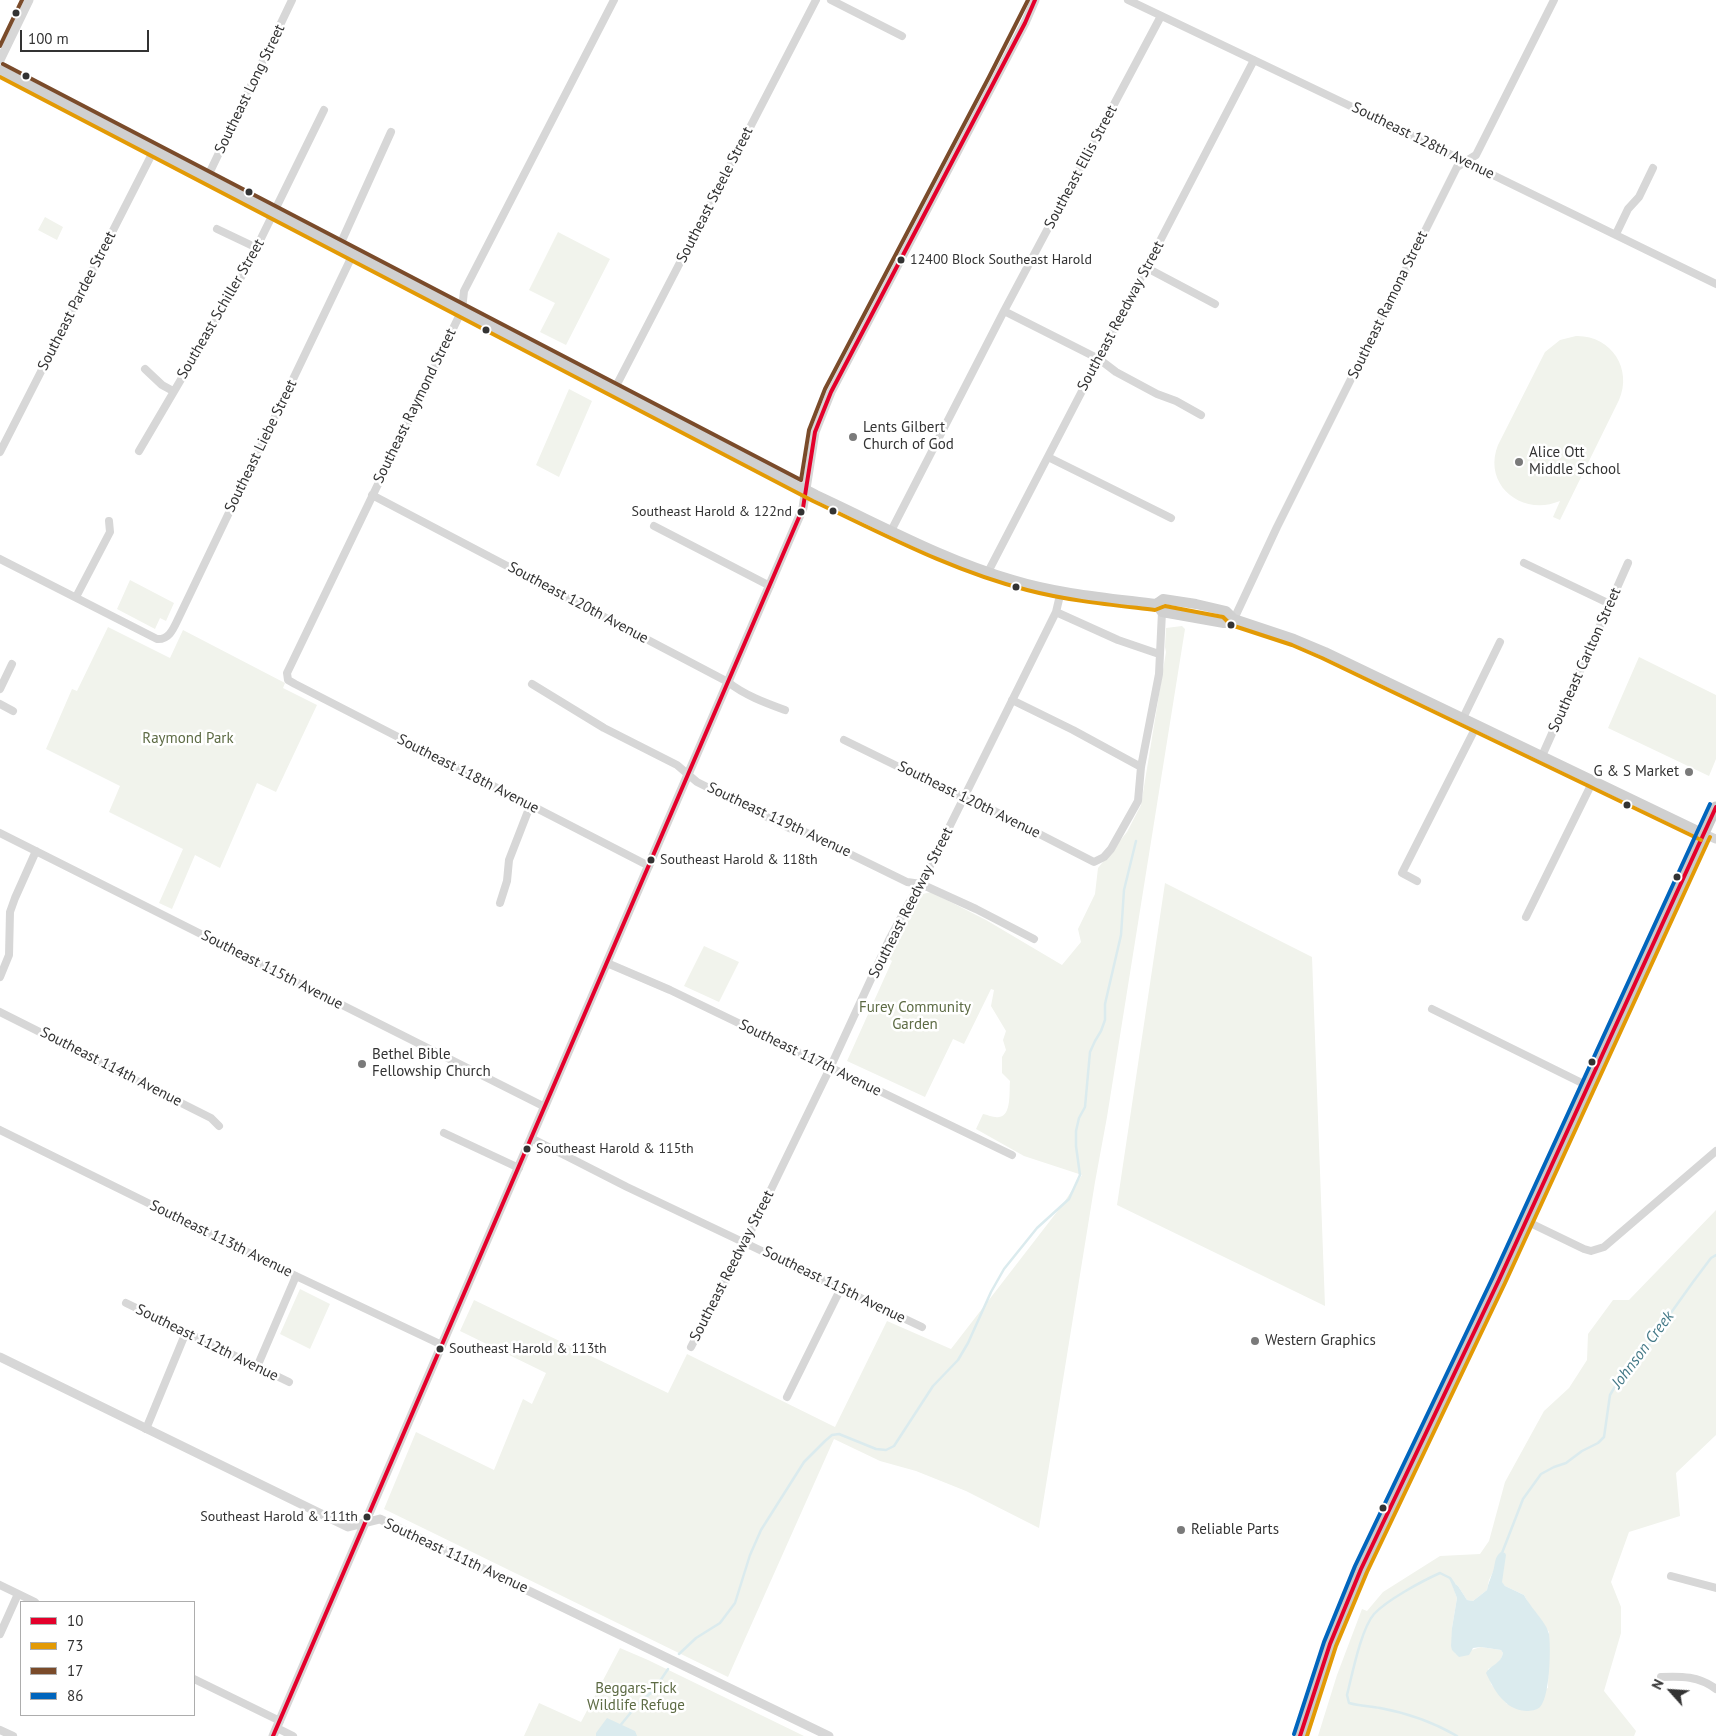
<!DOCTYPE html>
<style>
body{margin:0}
#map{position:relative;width:1716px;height:1736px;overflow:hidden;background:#fff;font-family:"PT Sans",sans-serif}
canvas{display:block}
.legend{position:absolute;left:20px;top:1601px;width:175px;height:115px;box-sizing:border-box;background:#fff;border:1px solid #adadad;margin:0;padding:6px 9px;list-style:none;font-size:15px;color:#333}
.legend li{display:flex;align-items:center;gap:10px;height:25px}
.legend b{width:25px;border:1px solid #adadad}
.north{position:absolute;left:1646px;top:1666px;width:50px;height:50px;-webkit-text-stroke:4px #fff;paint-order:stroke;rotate:296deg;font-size:14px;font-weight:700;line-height:20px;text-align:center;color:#333}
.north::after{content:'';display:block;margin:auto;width:18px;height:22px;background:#333;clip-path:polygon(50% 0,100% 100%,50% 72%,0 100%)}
.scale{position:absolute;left:20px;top:30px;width:129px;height:22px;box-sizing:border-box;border:2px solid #333;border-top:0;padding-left:6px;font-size:15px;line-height:18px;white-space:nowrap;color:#333;-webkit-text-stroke:4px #fff;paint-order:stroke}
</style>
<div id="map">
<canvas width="1716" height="1736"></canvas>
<ul class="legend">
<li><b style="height:6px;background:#e4002b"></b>10</li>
<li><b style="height:6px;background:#e39a05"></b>73</li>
<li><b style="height:6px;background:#7a4b2a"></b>17</li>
<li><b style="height:6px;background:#0065bd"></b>86</li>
</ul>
<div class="north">N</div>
<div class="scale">100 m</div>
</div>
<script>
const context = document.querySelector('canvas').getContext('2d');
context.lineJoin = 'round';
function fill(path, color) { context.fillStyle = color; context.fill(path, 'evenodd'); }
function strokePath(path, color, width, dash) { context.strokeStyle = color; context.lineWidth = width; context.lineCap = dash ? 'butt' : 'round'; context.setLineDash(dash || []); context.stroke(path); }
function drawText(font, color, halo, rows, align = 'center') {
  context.font = font + ' "PT Sans",sans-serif'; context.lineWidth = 5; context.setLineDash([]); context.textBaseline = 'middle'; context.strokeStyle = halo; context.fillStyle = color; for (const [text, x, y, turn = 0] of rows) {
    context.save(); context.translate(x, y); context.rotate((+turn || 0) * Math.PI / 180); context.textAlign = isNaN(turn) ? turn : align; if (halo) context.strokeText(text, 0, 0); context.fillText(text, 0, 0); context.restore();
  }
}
const green = new Path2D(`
 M45,217L63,227L57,240L38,230Z
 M558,232L610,259L566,345L540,332L555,303L529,290Z
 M1576,336C1611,335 1633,369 1619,400L1560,520L1553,517L1560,501C1522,517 1482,485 1498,445L1545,352L1560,340Z
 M569,389L592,401L559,477L536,465Z
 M130,580L174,603L166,621L160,618L155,629L117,609Z
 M1182,626L1185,629L1107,1117L1095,1182L1039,1528L966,1491L916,1471L880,1461L834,1439L728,1677L384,1509L416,1432L494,1470L523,1399L532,1404L546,1373L460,1331L474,1300L668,1393L687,1354L835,1427L887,1321L951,1349L1063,1204L1082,1175L1024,1156L976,1129L983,1114C988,1115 994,1118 999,1117C1012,1116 1009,1090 1010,1081L1002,1073V1057L1006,1050L1003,1040L1006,1031L991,1006L994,990L991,989L964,1044L953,1039L925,1097L847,1061L892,961L887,957L900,931L923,894L931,892L986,920L1062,965L1081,942L1078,929L1095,894L1098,868L1127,832L1141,805L1166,652L1165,647L1166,628Z
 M108,627L170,658L183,630L285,683L283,688L317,705L276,792L257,783L220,868L195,855L172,909L159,903L183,849L109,812L120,786L46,749L72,689L77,691Z
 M1639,657L1716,695V759L1709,776L1608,728Z
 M1165,883L1312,957L1325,1306L1117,1205Z
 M704,946L739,962L719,1002L684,986Z
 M1716,1210V1435L1676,1473L1680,1516L1629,1532L1611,1582L1621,1607V1633L1604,1691L1636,1731L1634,1736H1318L1337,1675L1362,1609L1367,1611L1383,1592L1440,1556L1480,1554L1489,1541L1505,1482L1544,1411L1569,1388L1587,1360L1588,1334L1613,1300H1629ZM1493,1572L1505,1586L1524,1595L1529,1604L1549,1632L1548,1688L1507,1704L1491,1684L1488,1669C1495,1666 1502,1661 1503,1653L1501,1650L1481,1647L1458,1654L1455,1653L1452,1628L1457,1598L1451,1581L1458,1586L1467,1600L1473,1601L1487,1590L1489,1580Z
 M300,1289L330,1304L310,1349L280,1334Z
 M620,1648L648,1660L804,1736H524L539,1703L581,1722Z`);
const water = new Path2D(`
 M1501,1552L1505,1553L1506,1555L1502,1582L1505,1586L1524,1595C1530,1607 1547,1623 1549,1634C1551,1648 1550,1697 1540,1707C1537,1710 1531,1711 1526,1711C1505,1710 1494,1690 1486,1673C1490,1665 1501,1664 1503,1653L1501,1650L1481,1647L1473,1648L1469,1655L1459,1657L1452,1650L1451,1646L1452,1628L1457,1598L1450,1580L1458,1586L1467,1600L1473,1601L1487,1590C1488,1584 1490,1580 1492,1574C1496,1566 1493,1558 1501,1552Z
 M607,1718L635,1731L637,1736H596V1733Z`);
const stream = new Path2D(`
 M1502,1553L1523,1499L1541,1474L1554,1467L1566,1463L1582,1451L1598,1443L1604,1437L1610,1395L1617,1383L1643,1354L1663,1324L1693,1282L1711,1258L1716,1255
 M1454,1584L1450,1578L1440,1573C1422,1581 1387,1600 1374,1614C1361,1629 1352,1675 1347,1695L1349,1703C1360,1706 1370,1706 1380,1708C1407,1713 1433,1722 1457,1736
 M679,1654L696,1638L720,1623L735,1603L750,1555L761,1530L804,1462L825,1441L832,1435L839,1434L876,1449L886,1450L894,1446L933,1386L958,1360L968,1343L991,1292L1004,1269L1037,1228L1069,1199L1080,1175L1076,1146V1131L1079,1118L1085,1107L1090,1052L1095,1041L1101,1031L1105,1020V1004L1121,935L1124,890L1136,841
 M619,1727L637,1705L654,1690L668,1669`);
const minor = new Path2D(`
 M614,0L464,291L462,310L287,673L288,680L295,684L649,866
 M831,0L902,36
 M1128,0L1411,135L1716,284
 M207,178L292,0
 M217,229L257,248
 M1616,234L1628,209L1639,197L1653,168
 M339,247L391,132
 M1147,268L1215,304
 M1004,311L1099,359L1116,372L1157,394L1176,401L1201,415
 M145,369L162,385L173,391
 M614,390L816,0
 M139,451L247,267L324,110
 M0,452L154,150
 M1048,457L1171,518
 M372,495L728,682C744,695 766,703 785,710
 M654,526L770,586
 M891,531L1004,311L1161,16
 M0,559L157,639C170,640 174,627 179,617L353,254
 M1524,563L1610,604
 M988,572L1254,60
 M76,597L110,532L109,521
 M1056,612L1118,640L1159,654
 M1234,619L1277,527L1457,167L1476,155L1554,0
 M532,684L604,728L677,765L697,782L789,828L805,832L907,882L921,884L976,909L1034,939
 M0,689L12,664
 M1012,700L1073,730L1141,767
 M0,704L13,711
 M1463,718L1500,642
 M844,740L954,794L965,796L1094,862L1104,857L1111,849L1138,801L1141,767L1159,674L1162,612
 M1542,756L1628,563
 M0,833L545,1107
 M1417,881L1402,873L1477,725
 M500,903L507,881L509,860L530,806
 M1526,917L1593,781
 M607,963L670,990L1012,1155
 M0,977L9,955L10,912L15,898L36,851
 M1432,1009L1588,1086
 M0,1012L211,1118L219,1126
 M0,1130L296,1276L442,1345
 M444,1133L519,1168
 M531,1138L627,1187L922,1327
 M1526,1221L1584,1249L1591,1251L1604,1247L1716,1151
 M126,1303L289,1382
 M691,1347L745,1243L830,1068L889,940L909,903L921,884L1056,612L1061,591
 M257,1367L296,1276
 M787,1397L841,1288
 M146,1429L186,1332
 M1671,1576L1716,1588
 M0,1585L35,1602
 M0,1634L18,1594
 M1661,1677C1681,1676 1699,1676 1716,1689
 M194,1679L280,1721
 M277,1728L293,1736
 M0,1730L13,1736`);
const tertiary = new Path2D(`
 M0,60L29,0
 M1704,834L1716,839
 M0,1357L348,1527L380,1519L829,1736
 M273,1736L803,508L815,432L831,392L1025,23L1035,0`);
const secondary = new Path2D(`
 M0,70L816,495C881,525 944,560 1013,580C1059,594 1108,598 1156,604L1163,599L1196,604L1226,611L1234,619L1294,639L1325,652L1704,834
 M1156,604L1162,612L1224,623L1234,619`);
const primary = new Path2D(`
 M1300,1736L1330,1644L1361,1569L1499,1280L1716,807`);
const bus1 = new Path2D(`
 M273,1736L803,508L815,432L831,392L1025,23L1035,0
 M1300,1736L1330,1644L1361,1569L1499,1280L1716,807`);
const bus2 = new Path2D(`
 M0,77L813,501C883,534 952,571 1027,590C1069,601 1113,605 1155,610L1165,606L1223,617L1231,625L1292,645L1322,658L1701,840
 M1307,1736L1336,1646L1367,1572L1505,1283L1710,837`);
const bus3 = new Path2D(`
 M0,46L22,0
 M3,64L801,480L809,430L825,389L989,77L1028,0`);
const bus4 = new Path2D(`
 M1294,1734L1324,1642L1355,1566L1493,1277L1710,804`);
const markers = [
 [16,13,4.5,"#333"],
 [26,76,4.5,"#333"],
 [249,192,4.5,"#333"],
 [901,260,4.5,"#333"],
 [486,330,4.5,"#333"],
 [853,437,5,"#7a7a7a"],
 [1519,462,5,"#7a7a7a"],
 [833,511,4.5,"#333"],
 [801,512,4.5,"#333"],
 [1016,587,4.5,"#333"],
 [1231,625,4.5,"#333"],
 [1689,772,5,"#7a7a7a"],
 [1627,805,4.5,"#333"],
 [651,860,4.5,"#333"],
 [1677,877,4.5,"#333"],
 [1592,1062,4.5,"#333"],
 [362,1064,5,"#7a7a7a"],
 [527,1149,4.5,"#333"],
 [1255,1341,5,"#7a7a7a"],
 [440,1349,4.5,"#333"],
 [1383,1508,4.5,"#333"],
 [367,1517,4.5,"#333"],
 [1181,1530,5,"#7a7a7a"]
];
const busNames = [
 ["12400 Block Southeast Harold",910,260],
 ["Southeast Harold & 122nd",792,512,"right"],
 ["Southeast Harold & 118th",660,860],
 ["Southeast Harold & 115th",536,1149],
 ["Southeast Harold & 113th",449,1349],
 ["Southeast Harold & 111th",358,1517,"right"]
];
const streetNames = [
 ["Southeast Long Street",250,89,-64],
 ["Southeast 128th Avenue",1423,141,26],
 ["Southeast Ellis Street",1081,167,-62],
 ["Southeast Steele Street",715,195,-63],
 ["Southeast Pardee Street",77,301,-63],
 ["Southeast Ramona Street",1388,305,-64],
 ["Southeast Schiller Street",221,309,-60],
 ["Southeast Reedway Street",1121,316,-62],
 ["Southeast Raymond Street",415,406,-64],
 ["Southeast Liebe Street",261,446,-64],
 ["Southeast 120th Avenue",578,603,28],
 ["Southeast Carlton Street",1585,660,-66],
 ["Southeast 118th Avenue",468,774,27],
 ["Southeast 120th Avenue",969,800,26],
 ["Southeast 119th Avenue",779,820,25],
 ["Southeast Reedway Street",911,903,-63],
 ["Southeast 115th Avenue",272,970,27],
 ["Southeast 117th Avenue",810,1058,26],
 ["Southeast 114th Avenue",111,1067,27],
 ["Southeast 113th Avenue",221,1239,26],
 ["Southeast Reedway Street",732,1266,-63],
 ["Southeast 115th Avenue",834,1285,26],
 ["Southeast 112th Avenue",207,1343,26],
 ["Southeast 111th Avenue",456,1556,25]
];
const poiNames = [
 ["Lents Gilbert",863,428],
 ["Church of God",863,445],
 ["Alice Ott",1529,453],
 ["Middle School",1529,470],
 ["G & S Market",1679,772,"right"],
 ["Bethel Bible",372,1055],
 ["Fellowship Church",372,1072],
 ["Western Graphics",1265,1341],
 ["Reliable Parts",1191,1530]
];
const parkNames = [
 ["Raymond Park",188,739],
 ["Furey Community",915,1008],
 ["Garden",915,1025],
 ["Beggars-Tick",636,1689],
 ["Wildlife Refuge",636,1706]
];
const waterNames = [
 ["Johnson Creek",1643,1350,-53]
];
fill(green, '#f1f3ec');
fill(water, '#dbebee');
strokePath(stream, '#dbebee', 2.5);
strokePath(minor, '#d7d7d7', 8);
strokePath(tertiary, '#d7d7d7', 9);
strokePath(secondary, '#d0d0d0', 10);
strokePath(primary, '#cacaca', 11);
strokePath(bus1, '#e4002b', 4);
strokePath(bus2, '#e39a05', 4);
strokePath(bus3, '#7a4b2a', 4);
strokePath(bus4, '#0065bd', 4);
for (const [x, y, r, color] of markers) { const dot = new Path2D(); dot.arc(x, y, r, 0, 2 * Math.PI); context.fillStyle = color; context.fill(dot); strokePath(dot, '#fff', 2); }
drawText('14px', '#333', '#fff', busNames, 'left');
drawText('15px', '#333', '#fff', streetNames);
drawText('15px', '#333', '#fff', poiNames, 'left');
drawText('15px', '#5d6b44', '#fff', parkNames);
drawText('italic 16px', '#457a88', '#fff', waterNames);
</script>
